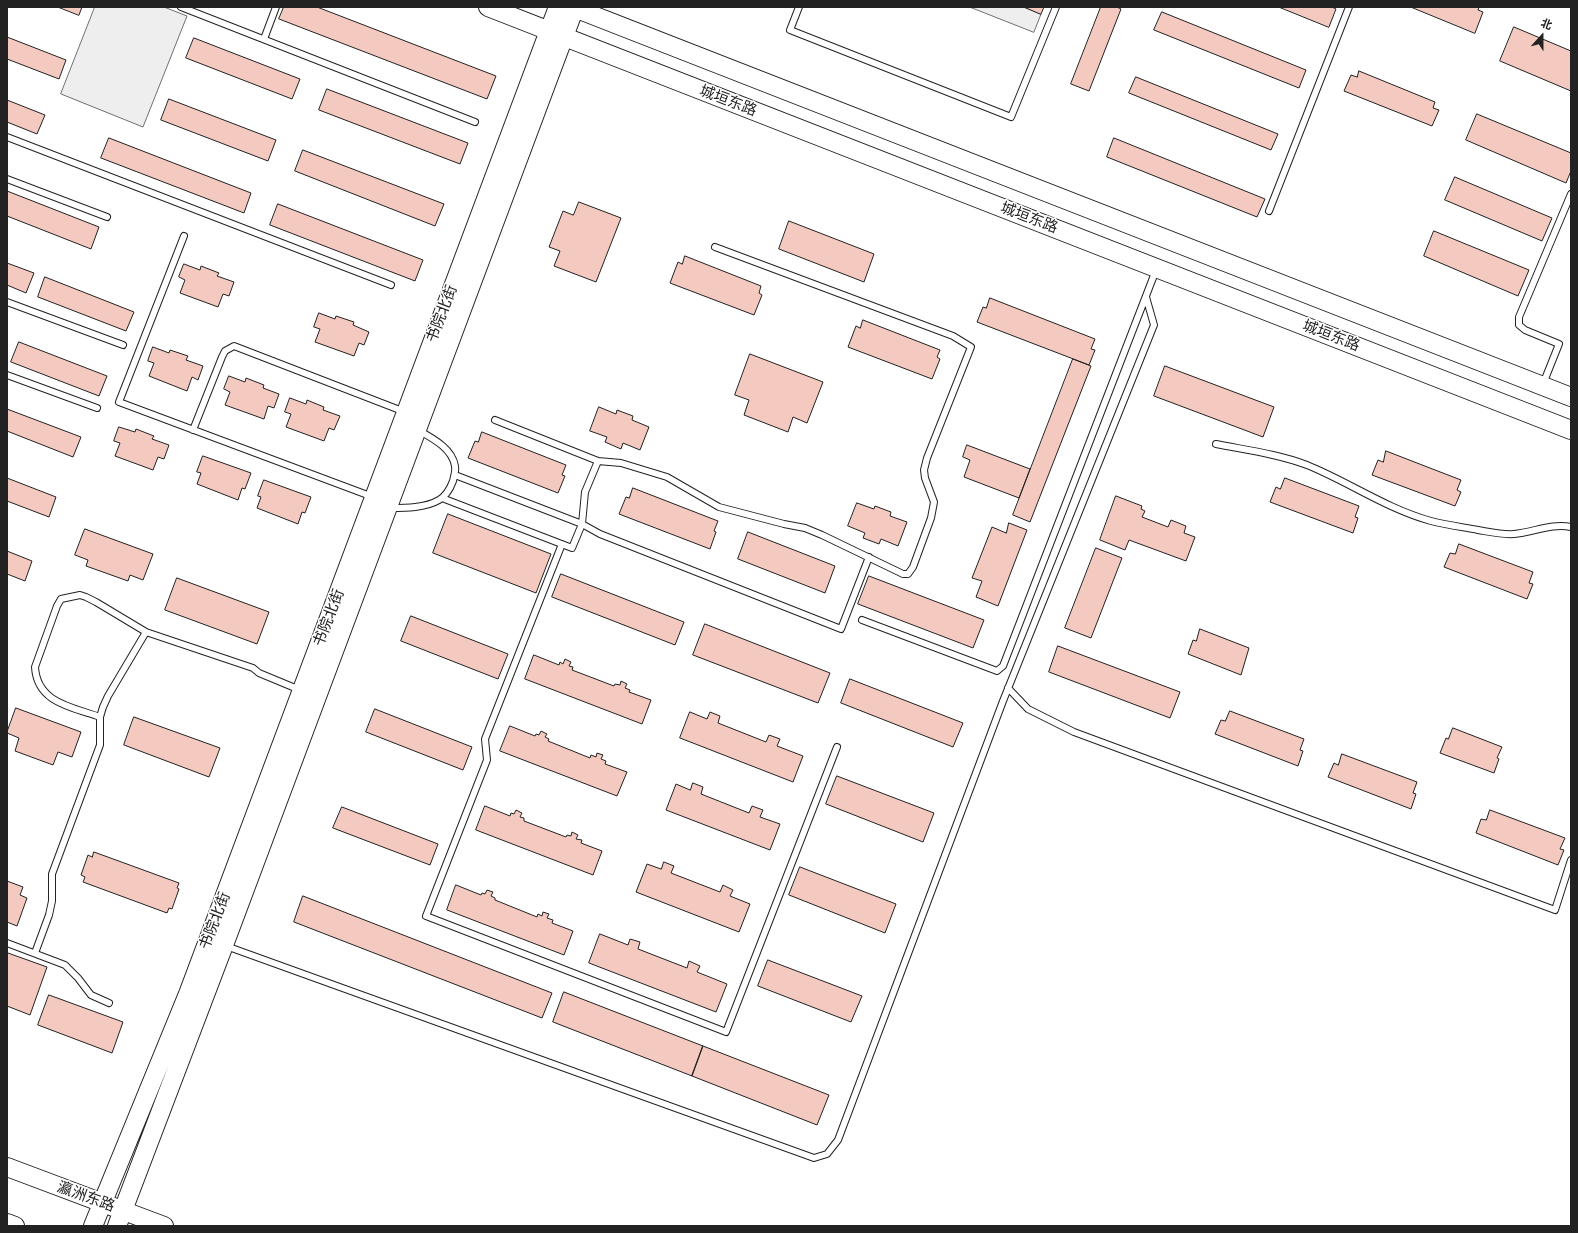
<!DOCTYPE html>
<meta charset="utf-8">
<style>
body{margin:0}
#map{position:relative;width:1578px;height:1233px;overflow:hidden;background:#fff;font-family:Figtree,"Noto Sans SC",sans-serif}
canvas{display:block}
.frame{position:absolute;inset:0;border:8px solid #222;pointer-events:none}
.north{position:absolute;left:1522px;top:16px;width:40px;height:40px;-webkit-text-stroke:3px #fff;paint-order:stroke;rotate:21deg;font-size:11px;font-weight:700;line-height:16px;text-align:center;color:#222}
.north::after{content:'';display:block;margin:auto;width:14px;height:18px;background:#222;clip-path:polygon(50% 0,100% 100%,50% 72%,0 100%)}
</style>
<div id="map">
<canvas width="1578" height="1233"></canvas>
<div class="frame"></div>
<div class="north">北</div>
</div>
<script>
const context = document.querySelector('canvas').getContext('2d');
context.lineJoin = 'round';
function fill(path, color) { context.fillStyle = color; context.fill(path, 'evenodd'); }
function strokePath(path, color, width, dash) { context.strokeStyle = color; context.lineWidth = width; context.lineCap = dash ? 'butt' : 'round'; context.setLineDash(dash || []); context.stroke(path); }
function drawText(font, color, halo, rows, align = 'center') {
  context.font = font + ' Figtree,"Noto Sans SC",sans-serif'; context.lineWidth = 3; context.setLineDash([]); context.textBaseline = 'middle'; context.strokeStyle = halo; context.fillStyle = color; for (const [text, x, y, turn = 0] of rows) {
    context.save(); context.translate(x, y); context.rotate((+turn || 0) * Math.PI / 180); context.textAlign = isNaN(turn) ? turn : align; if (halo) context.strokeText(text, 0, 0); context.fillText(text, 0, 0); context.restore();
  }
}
const green = new Path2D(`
 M95,7H164L187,16L143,127L61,94Z
 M970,7H1024L1041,14L1034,32Z`);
const building = new Path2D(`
 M58,7H82L79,15Z
 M284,7H317L496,76L487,99L279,19Z
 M1024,7H1044L1041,14Z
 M1101,7H1117L1121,9L1089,91L1071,84Z
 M1279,7H1332L1336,9L1329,27Z
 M1411,7H1479L1478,10L1483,12L1475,33Z
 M1162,12L1306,70L1299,88L1154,30Z
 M1514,27L1571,51V91L1500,61Z
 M7,37L66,60L59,79L7,59Z
 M194,38L300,79L292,99L186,58Z
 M1359,71L1435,102L1433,108L1439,110L1432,126L1344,91L1351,75L1357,77Z
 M1136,77L1278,134L1271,150L1129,93Z
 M327,89L468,143L460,164L319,110Z
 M169,99L276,140L268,161L161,120Z
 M7,100L45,115L37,134L7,122Z
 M1477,114L1571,153V171L1566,183L1466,140Z
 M109,138L251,193L244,213L101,158Z
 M1114,138L1265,199L1257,217L1107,157Z
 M303,150L444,204L435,226L295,171Z
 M1455,177L1552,218L1542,241L1445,200Z
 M7,191L99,227L91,249L7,216Z
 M579,202L621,218L596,282L554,266L560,251L549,247L563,211L573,215Z
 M278,204L423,260L415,281L270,225Z
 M789,221L874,254L864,282L779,249Z
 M1434,231L1529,270L1518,296L1424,256Z
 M685,256L761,286L759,293L762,295L754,315L670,283L678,262L682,264Z
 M7,263L34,273L26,293L7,285Z
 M184,264L200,270L201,266L219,273L217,276L234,282L229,296L223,294L218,307L180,293L185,280L179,277Z
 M45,277L134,312L126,331L38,297Z
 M990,298L1095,339L1091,349L1095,350L1089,365L977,322L983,307L986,308Z
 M319,313L335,319L336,316L354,322L353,325L369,332L364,345L359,343L354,356L315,342L320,329L314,327Z
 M863,320L940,350L937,357L940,359L932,379L848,347L856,326L860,328Z
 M19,342L107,376L99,396L11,362Z
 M153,347L169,353L170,350L188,356L186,360L203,366L198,380L192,377L187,391L149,376L154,363L148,361Z
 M750,354L823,382L807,423L793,417L788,432L744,415L749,400L735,395Z
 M1073,359L1091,366L1030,522L1013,515Z
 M1165,366L1274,407L1263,437L1154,396Z
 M229,376L245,382L246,378L264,385L263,388L279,394L274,408L268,406L264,419L225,405L230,392L224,389Z
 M290,398L306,404L307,400L324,407L323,410L340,416L334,430L329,428L324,441L286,427L291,414L285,412Z
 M599,407L616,414L617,410L633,416L632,420L649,427L640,450L623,443L621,449L605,442L607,437L590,431Z
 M7,409L81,437L73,457L7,431Z
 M119,427L135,432L136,429L154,436L152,439L169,445L164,459L158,457L153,470L115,456L120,443L114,441Z
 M482,432L566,465L562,475L565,476L558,493L468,458L475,441L478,442Z
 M967,445L1030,469L1019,498L964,477L970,460L963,457Z
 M1386,451L1461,480L1457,490L1461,492L1455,506L1372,475L1378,460L1383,462Z
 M203,456L251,473L245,489L242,488L238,500L197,484L201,473L197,472Z
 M7,478L56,497L49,517L7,501Z
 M1285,478L1359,506L1355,517L1358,518L1353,533L1270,502L1276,487L1280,489Z
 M264,480L311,497L305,513L302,512L298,524L257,508L261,497L258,496Z
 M633,488L718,521L714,531L716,532L710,549L619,514L626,497L629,498Z
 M1116,496L1142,506L1141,509L1145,511L1142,517L1168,527L1171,520L1186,526L1184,533L1195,537L1186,561L1129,540L1125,550L1100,540Z
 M857,503L874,509L875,506L891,512L890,516L907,522L898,546L881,539L879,544L863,538L865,533L848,526Z
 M448,514L551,554L536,593L433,553Z
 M1009,523L1027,530L998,606L976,597L982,581L972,578L992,527L1006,533Z
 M85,529L153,554L143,580L130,575L128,581L86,566L88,560L75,555Z
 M748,532L835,566L825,593L738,559Z
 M1459,544L1533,572L1529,583L1533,584L1527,599L1444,567L1450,553L1455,554Z
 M1096,548L1122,558L1091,638L1065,628Z
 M7,551L32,561L25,581L7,574Z
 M561,574L684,622L675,645L552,597Z
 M869,576L984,620L973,648L858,604Z
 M177,578L269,612L257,644L165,610Z
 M411,616L508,654L498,679L401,641Z
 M705,624L830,673L818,703L693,655Z
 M1200,629L1249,648L1241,675L1188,654L1193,640L1196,641Z
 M1058,646L1180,692L1170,718L1049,672Z
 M534,655L559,665L560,662L563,664L565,659L571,662L569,666L573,667L572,670L614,686L615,684L620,685L621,681L627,684L625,688L630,690L629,692L651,700L642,724L525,679Z
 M850,679L963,723L953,747L841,703Z
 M16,708L81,732L72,757L58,752L53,765L15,751L19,738L7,733Z
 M375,709L472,747L463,770L366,732Z
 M1230,711L1304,739L1300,750L1303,751L1298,766L1215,734L1221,720L1225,721Z
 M690,712L707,719L710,712L720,716L718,723L766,742L769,735L780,739L777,746L803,756L793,782L680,738Z
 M134,717L220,748L209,777L124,745Z
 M510,726L535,736L536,734L539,735L541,731L547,734L545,737L549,739L548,741L590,758L591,755L596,757L597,753L603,755L601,759L606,761L605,764L627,772L617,796L500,751Z
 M1453,728L1502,747L1497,758L1499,759L1494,773L1440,753L1446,738L1448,739Z
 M1342,754L1417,782L1413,793L1416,794L1411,809L1328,777L1334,763L1338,765Z
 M837,776L934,813L923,842L826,804Z
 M693,783L703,787L701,794L749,813L752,806L763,810L760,817L780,824L770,850L666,810L676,784L690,790Z
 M485,806L510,816L511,813L514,814L516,810L522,813L520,817L524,818V821L566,837L567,835L571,836L572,832L578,835L576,839L582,840L581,843L602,851L593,875L476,830Z
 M342,807L438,844L430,865L333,828Z
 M1490,810L1565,838L1560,849L1564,850L1558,865L1476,833L1481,819L1486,820Z
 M94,852L179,883L177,888L179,889L172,909L169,908L167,913L83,882L85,877L81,875L88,855L92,857Z
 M664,862L674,866L671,873L720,892L723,885L733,890L730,896L750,904L739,932L636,892L647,864L661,869Z
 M800,867L896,904L885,933L789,895Z
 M7,881L23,887L20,895L27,898L17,926L7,922Z
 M456,885L481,895L482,893L485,894L487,890L493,892L491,896L495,898V900L537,917L538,914L542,916L543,912L549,914L547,918L553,920L552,923L573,931L564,955L447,910Z
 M303,896L552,993L542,1018L294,922Z
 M600,934L628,945L630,939L640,942L638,949L687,968L689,961L700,966L697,972L727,984L716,1012L589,963Z
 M8,953L47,967L30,1015L7,1006V957Z
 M768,960L862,996L851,1022L758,986Z
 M564,992L703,1046L692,1076L553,1022Z
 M49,995L123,1022L112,1053L38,1025Z
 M703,1046L829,1095L817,1125L692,1076Z`);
const lane = new Path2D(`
 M181,7L475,122
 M799,7L790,30L1011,117L1056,7
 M264,39L276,7
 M7,137L391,285
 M7,179L107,217
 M1269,211L1349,7
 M184,236L119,402L373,497
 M7,302L123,345
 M7,375L97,408
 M1543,384L1559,344L1525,330L1519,325V317L1571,194
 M495,420L598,461L621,463L667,477L719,507L784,524L805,528L822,535L903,574H908L913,567L931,518L934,502L925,478L924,470L927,458L971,347L953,336L715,247
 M193,430L222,357L225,351L234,346L405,412
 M1216,444C1246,450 1278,454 1307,465C1349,482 1387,509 1431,521C1447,525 1462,527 1478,530C1490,532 1503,535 1514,534C1534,532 1552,523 1571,527
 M598,461L585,492L582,524L600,534L841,629L869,557
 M442,498L572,548L582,524L455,475
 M390,508C406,508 425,508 439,500C446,496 450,489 453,481C454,476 456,471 455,466C452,448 432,438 418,430
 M562,544L485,739L487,760L426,916L726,1032L837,747
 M862,620L997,671L1003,666L1156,270
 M1008,688L1028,709L1074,732L1555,910L1571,860
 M100,717C72,707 37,703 35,667L57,606L61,599L80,595L86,597L96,602L146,632L253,668L259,673L300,690
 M7,943L65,965L78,978L91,995L109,1003
 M226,946L814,1158L827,1154L838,1140L1003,701L1154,325L1146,297
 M35,953L49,915L52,901V874L100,745V717L103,707L108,696L146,632`);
const secondary = new Path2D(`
 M488,7L1571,430
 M572,7L1571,397
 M7,1167L164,1226
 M7,1223L15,1226
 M93,1226L188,994L558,7
 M117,1226L224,945L575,7`);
const streetNames = [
 ["城垣东路",728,101,21],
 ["城垣东路",1029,218,21],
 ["书院北街",442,314,-69],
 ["城垣东路",1331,336,21],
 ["书院北街",329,618,-69],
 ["书院北街",215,921,-69],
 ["瀛洲东路",86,1197,20]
];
fill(green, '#eee');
strokePath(green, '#6f6f6f', 1);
fill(building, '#f3c9c0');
strokePath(building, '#222', 1);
strokePath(lane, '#222', 8);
strokePath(secondary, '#222', 20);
strokePath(lane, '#fff', 6);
strokePath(secondary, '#fff', 18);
drawText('15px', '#222', '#fff', streetNames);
</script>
